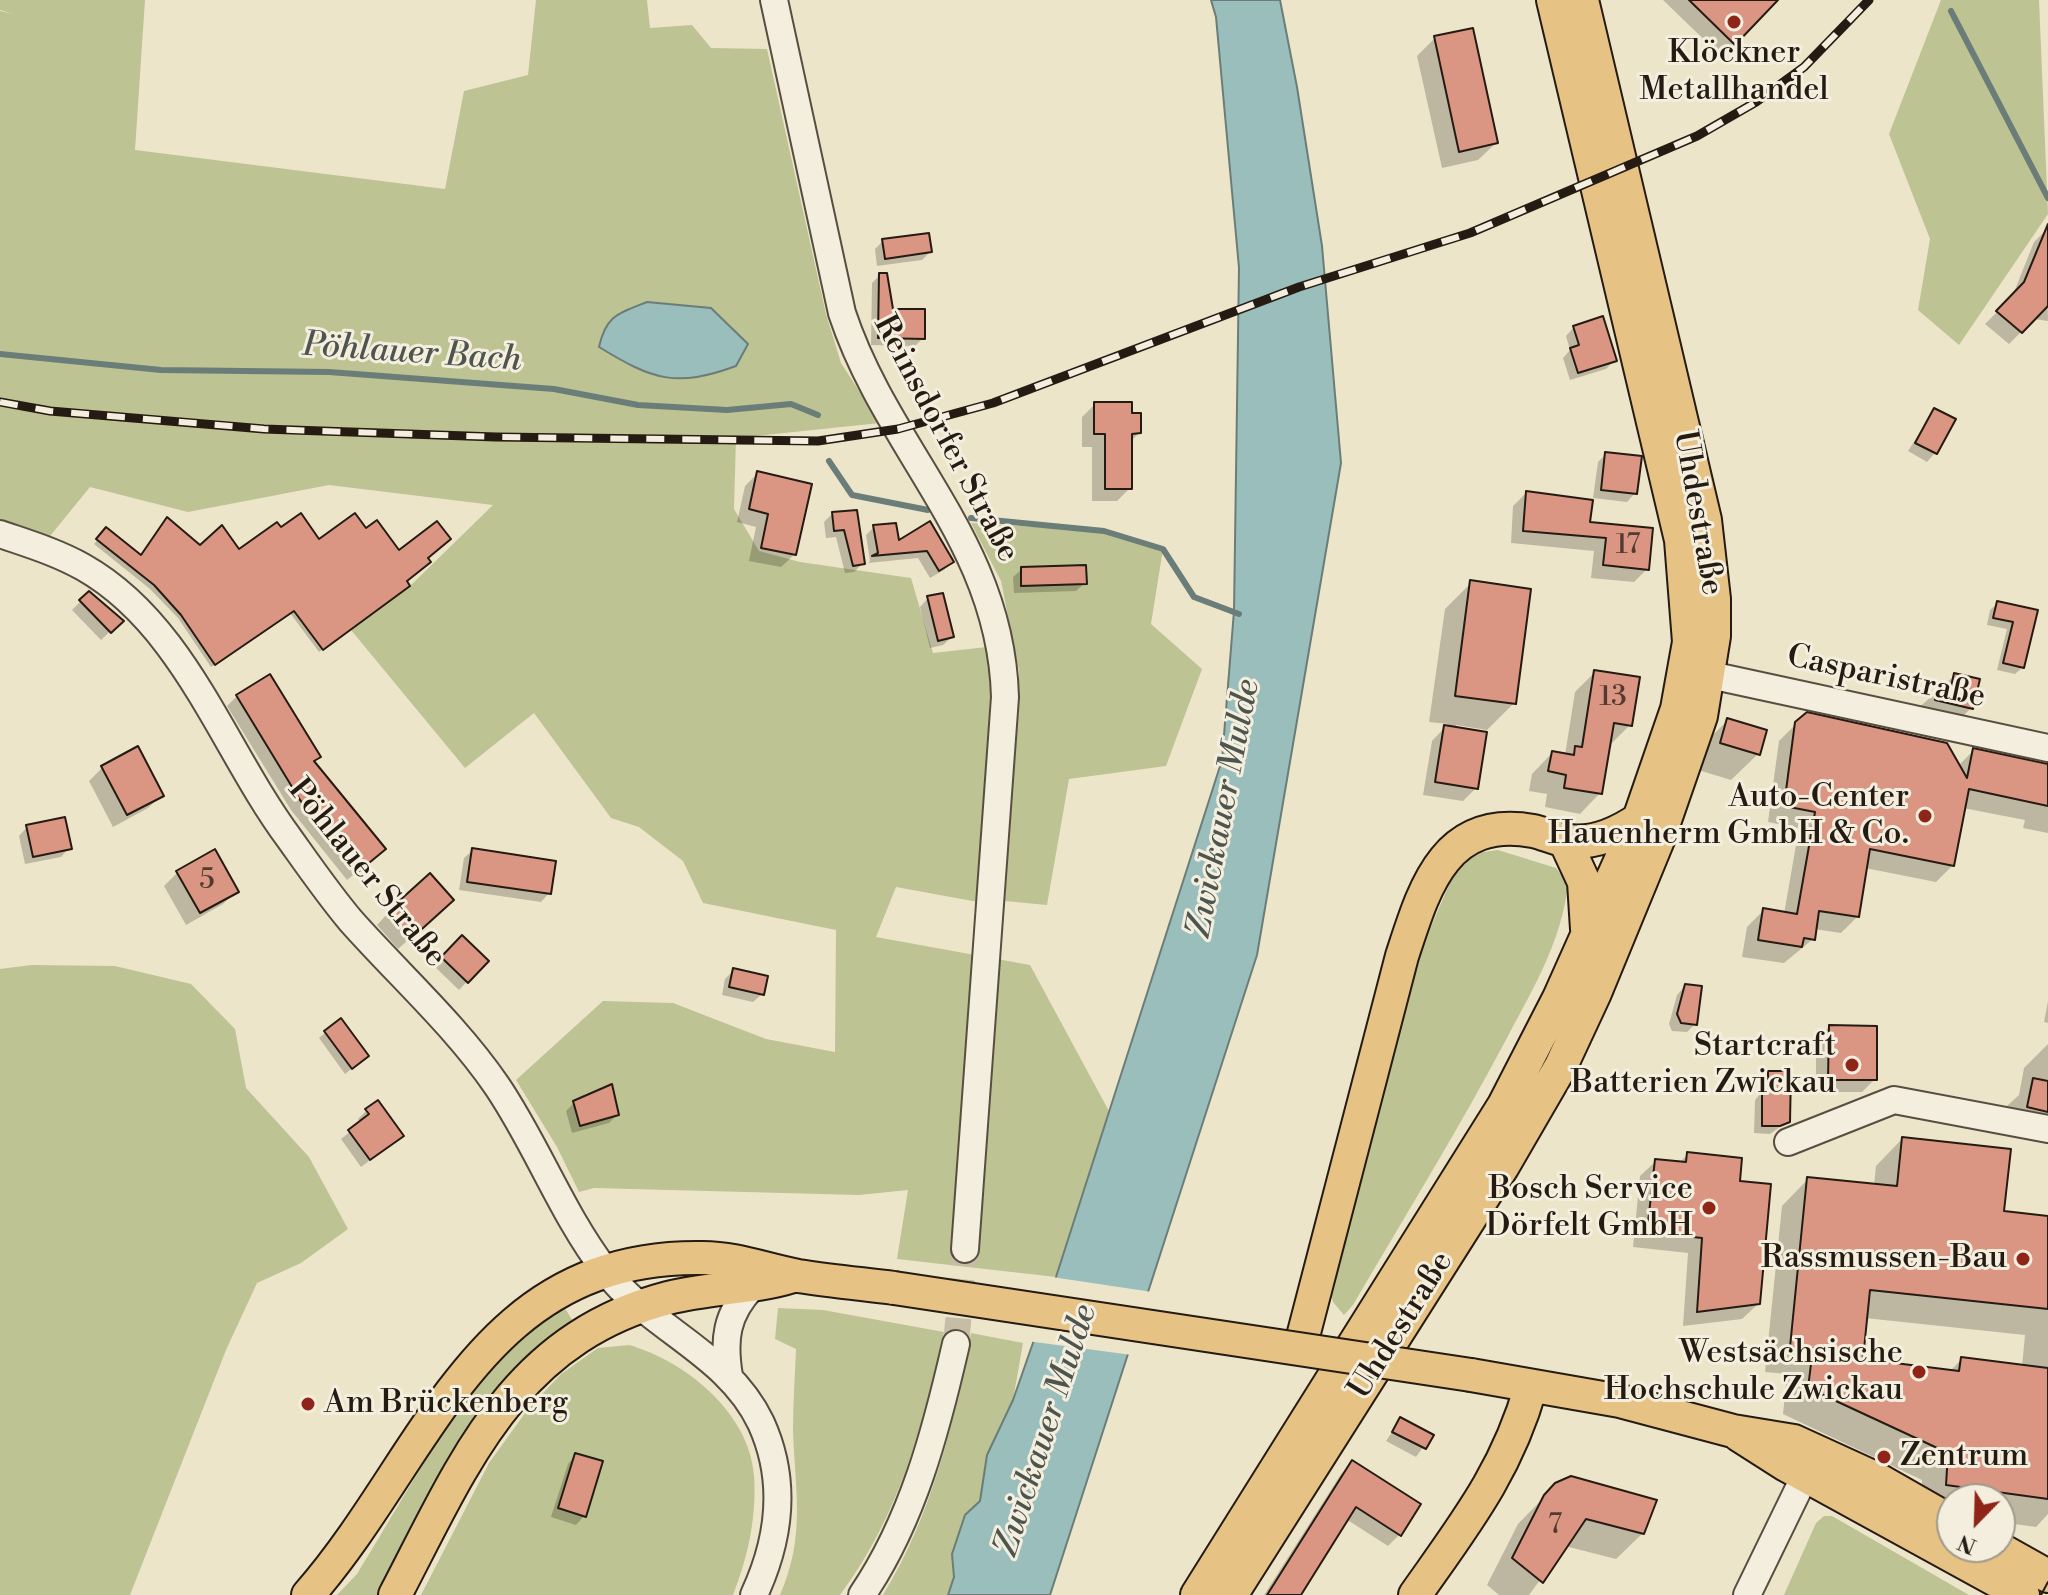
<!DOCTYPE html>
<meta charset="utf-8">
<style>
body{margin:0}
#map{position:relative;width:2048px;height:1595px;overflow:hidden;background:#ede5ca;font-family:"Libre Bodoni",serif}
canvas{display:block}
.north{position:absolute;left:1936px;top:1483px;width:80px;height:80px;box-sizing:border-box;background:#f3eedd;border:2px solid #a19a8c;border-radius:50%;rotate:203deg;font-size:22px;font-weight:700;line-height:32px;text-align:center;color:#251b13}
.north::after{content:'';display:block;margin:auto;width:28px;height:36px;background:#8f2418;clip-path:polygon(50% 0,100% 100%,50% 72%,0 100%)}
</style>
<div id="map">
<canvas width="2048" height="1595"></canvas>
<div class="north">N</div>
</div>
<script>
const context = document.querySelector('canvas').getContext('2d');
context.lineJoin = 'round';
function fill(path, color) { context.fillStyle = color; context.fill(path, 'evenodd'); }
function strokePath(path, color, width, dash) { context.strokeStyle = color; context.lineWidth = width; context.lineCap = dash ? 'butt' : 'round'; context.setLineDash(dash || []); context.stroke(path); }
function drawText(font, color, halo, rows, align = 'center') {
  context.font = font + ' "Libre Bodoni",serif'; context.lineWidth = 6; context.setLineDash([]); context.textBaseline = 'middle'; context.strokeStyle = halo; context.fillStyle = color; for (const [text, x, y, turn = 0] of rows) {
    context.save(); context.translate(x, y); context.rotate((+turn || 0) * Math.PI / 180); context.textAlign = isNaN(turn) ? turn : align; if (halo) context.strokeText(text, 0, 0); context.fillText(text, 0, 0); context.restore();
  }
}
const green = new Path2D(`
 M0,0H145L135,150L445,189L464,91L528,75L536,0H647L650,28L692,25L711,48L767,49L826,314L841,363L880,423L736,438L734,509L759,551L800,562L911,578L933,653L987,647L992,665L978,902L896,887L876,937L1030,965L1110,1113L1056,1277L897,1259L908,1190L859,1195L594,1188L579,1192L557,1147L516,1080L603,1001L673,1003L766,1039L835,1052L836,930L703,903L683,861L639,827L611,818L534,713L465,768L351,630L410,586L493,505L329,485L188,512L90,487L46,541L0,524V11L13,14L0,10Z
 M1941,0H2039L2048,214L1959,345L1918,310L1930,239L1889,134Z
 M971,523L1104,531L1163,549L1151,624L1202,669L1166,766L1069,779L1047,905L1005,901L1019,671L1001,581Z
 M1498,850L1556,868L1568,884C1562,940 1534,987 1508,1036C1460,1127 1405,1216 1353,1305L1344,1315L1333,1302L1329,1287L1419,954L1455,871L1470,854Z
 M32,965L115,966L191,984L235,1029L246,1088L309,1157L348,1229L301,1263L257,1283L226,1350L130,1595H0V969Z
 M563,1305L574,1323L455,1455L377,1595H337L357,1574C420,1473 464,1377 563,1305Z
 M778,1308L823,1310L944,1332C922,1428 900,1514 840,1595H780C806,1536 795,1491 793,1430C793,1403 795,1376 796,1349L775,1339Z
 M971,1333L1023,1343L1013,1400L987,1455L980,1501L965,1515L952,1554L954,1577L948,1595H883C932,1515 954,1423 971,1333Z
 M629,1345C685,1361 749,1412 754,1475C757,1516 748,1557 733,1595H421L489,1463L528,1409L561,1374L598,1348Z
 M1824,1516H1832L1969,1595H1784L1816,1523Z`);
const water = new Path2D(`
 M1211,0H1280L1297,87L1322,246L1341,463L1257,955L1050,1595H948L954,1577L952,1554L965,1515L980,1501L987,1455L1013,1400L1056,1277L1222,760L1234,611L1239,268L1216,17Z
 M647,302L711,308L748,344L736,366C676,388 653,380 599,347C606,315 619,313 647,302Z`);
const pier = new Path2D(`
 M1052,1277L1152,1292L1132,1355L1027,1341Z`);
const shadow = new Path2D(`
 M1663,0H1775L1721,56Z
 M1435,38L1496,143L1478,160L1442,168L1417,56Z
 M2046,230L2048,321L2034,319L2009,344L1985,324L2012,297L2034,242Z
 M883,241L930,252L922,260L877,266L875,249Z
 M880,275L891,311L923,338L915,346L871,345L872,283Z
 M1574,327L1615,360L1606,369L1570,380L1563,358L1570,350L1566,336Z
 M1095,404L1130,416L1139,433L1130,442V488L1117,501H1092V447H1082V417Z
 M1934,410L1935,453L1927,462L1908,451Z
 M1606,454L1635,493L1627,502L1593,498L1598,462Z
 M758,473L795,554L781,567L749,561L756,527L737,522L745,486Z
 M1526,493L1588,524L1647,569L1634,582L1591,578L1594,551L1511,543L1513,506Z
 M855,512L862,564L854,572L845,573L836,537L826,538L824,522L832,514Z
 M929,524L952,562L944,570L930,578L918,558L868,563L870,561L866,535L874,527L898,543Z
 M281,530L319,542L365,531L399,552L425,558L404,581V589L319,652L290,613L211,667L178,618L150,589L94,544L103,533L141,557L200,548L239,552Z
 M1022,569L1085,583L1076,591L1014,593L1013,577Z
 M1471,583L1514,703L1487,730L1456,725L1476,788L1463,801L1423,795L1432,741L1448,724L1429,722L1445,609Z
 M89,593L121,621L101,640L72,610Z
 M928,598L952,637L943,645L930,648L920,607Z
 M1998,603L2036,611L2023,667L2015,674L1997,670L2007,629L1987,625L1990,610Z
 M1595,672L1630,725L1610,745L1600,793L1580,814L1545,807L1547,794L1529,791L1532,774L1552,753L1565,755L1575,692Z
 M1955,675L1971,708L1945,734L1913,713Z
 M237,696L374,858L347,880L291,810L227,706Z
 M1728,720L1758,754L1731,780L1695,769L1701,747Z
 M1797,723L1958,766L1974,750L2048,765V833L2023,828L2025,820L1963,808L1953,865L1936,882L1865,868L1858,916L1841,933L1814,929L1813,939L1784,963L1742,957L1747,927L1764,910L1784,914L1799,828L1768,822L1779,741Z
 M137,749L162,795L148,808L113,827L89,781L102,768Z
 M27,827L69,848L61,857L25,864L19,836Z
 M473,850L549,893L541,902L459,890L464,858Z
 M214,852L236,891L223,904L186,925L164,886L177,873Z
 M389,912L438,913L398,949L377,925Z
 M462,938L487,961L459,990L434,966Z
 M734,970L762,994L753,1002L722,995L725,979Z
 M1685,986L1695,1024L1687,1032L1672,1031L1669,1024L1677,995Z
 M2048,1001V1023L2044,1022Z
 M1829,1027L1875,1079L1862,1092H1816V1040Z
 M326,1032L360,1062L345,1074L319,1038Z
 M2048,1044V1144L2001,1133L2007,1106L2019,1095L2024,1068Z
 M1769,1073L1788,1121L1770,1134L1754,1133L1755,1100L1760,1094V1081Z
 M575,1102L617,1115L609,1123L572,1133L566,1111Z
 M366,1111L402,1136L361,1167L341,1139L361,1123L358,1119Z
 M1902,1139L2002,1213L2048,1218V1514L2036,1527L2000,1522V1499H1952V1515L1921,1511L1922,1480L1783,1414L1787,1374L1765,1372L1782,1206L1808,1179L1874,1186L1876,1166ZM1865,1318L2025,1335L2022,1367L1962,1359L1949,1372L1861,1361Z
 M1687,1155L1737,1183L1758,1304L1742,1319L1683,1326L1688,1253L1633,1247L1640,1176L1656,1161L1679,1163Z
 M1401,1419L1431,1436L1416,1457L1386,1441Z
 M576,1455L584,1516L576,1525L551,1517L568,1464Z
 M1352,1463L1400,1534L1388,1546L1346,1519L1298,1595H1264L1341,1474Z
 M1556,1485L1643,1533L1616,1559L1565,1546L1529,1595H1499L1487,1585L1518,1524Z`);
const stream = new Path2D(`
 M1951,11L2048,198
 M0,354L161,370L329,372L554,389L638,405L727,410L791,404L818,415
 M829,461L852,495L928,510
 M971,518L1104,531L1163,549L1194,597L1239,614`);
const building = new Path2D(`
 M1689,0H1778L1735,45Z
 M1473,28L1498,143L1459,152L1434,36Z
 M2048,224V306L2022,333L1996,311L2024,282Z
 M929,233L932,252L885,259L882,239Z
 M879,273H887L893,309H925V339L878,338Z
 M1603,316L1617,361L1578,373L1570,348L1579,345L1573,326Z
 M1094,402H1132V413H1141V433L1132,434V489H1105V434H1094Z
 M1934,408L1956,419L1937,454L1915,443Z
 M1605,452L1642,456L1637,494L1601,490Z
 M757,471L812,484L796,555L761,548L768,514L749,509Z
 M1526,491L1593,500L1590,522L1653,528L1649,570L1603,565L1606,538L1523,531Z
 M857,510L865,564L853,566L844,530L834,531L832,512Z
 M301,513L319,539L355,513L366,528L377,520L399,550L437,521L451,539L428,558L431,562L407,581L410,586L323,650L294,611L215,665L181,615L154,585L96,539L106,527L141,555L167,517L200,545L222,525L239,549L277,522L281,527Z
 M930,521L954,562L939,571L927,551L872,556L878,553L873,525L896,523L899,540Z
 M1086,565L1087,584L1021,586V567Z
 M1470,580L1531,589L1516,704L1455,696Z
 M89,591L124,621L111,633L79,600Z
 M943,593L954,637L938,641L927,596Z
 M1997,601L2038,610L2024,668L2003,663L2013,622L1993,618Z
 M1594,670L1640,677L1632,726L1614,723L1602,794L1564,788L1566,775L1548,771L1552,751L1574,755L1575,746L1582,747Z
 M1954,673L1980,679L1973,709L1935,700L1938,684L1951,687Z
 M270,674L321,757L314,761L386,849L358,872L300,800L236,695Z
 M1807,712L1947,743L1967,778L1973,748L2048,764V806L1969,789L1954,866L1870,849L1859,917L1819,911L1815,940L1804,938L1802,947L1758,940L1763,908L1797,914L1815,812L1784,806L1795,722Z
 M1727,718L1767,730L1760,755L1720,743Z
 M1444,725L1487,732L1478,789L1435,782Z
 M138,746L164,796L127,815L101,766Z
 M65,817L72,849L33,857L26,825Z
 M472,848L556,861L551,894L467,882Z
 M215,849L239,892L200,913L176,871Z
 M430,873L454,900L412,938L388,911Z
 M462,935L489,961L468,983L441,957Z
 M733,968L768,976L764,995L729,987Z
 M1685,984L1702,986L1697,1025L1681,1023L1677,1014Z
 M341,1018L369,1056L352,1069L324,1031Z
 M1829,1025L1877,1026V1080H1828Z
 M1768,1071H1791L1790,1122L1780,1126H1762V1089H1768Z
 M2033,1078L2048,1081V1112L2027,1107Z
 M612,1084L619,1115L580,1126L573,1101Z
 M378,1100L404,1136L370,1160L348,1130L369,1114L365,1109Z
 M1902,1137L2011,1149L2004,1211L2048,1216V1309L1870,1290L1863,1359L1959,1371L1961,1357L2048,1368V1499L1946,1485L1948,1453L1808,1388L1813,1348L1790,1347L1807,1177L1897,1186Z
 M1687,1152L1742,1158L1740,1181L1771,1184L1760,1304L1697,1312L1702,1238L1647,1232L1655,1159L1686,1162Z
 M1400,1417L1434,1435L1426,1449L1392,1432Z
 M575,1453L603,1461L586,1517L558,1508Z
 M1352,1460L1421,1504L1401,1536L1356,1507L1301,1595H1267Z
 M1571,1476L1657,1500L1644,1534L1586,1519L1543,1583L1512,1558L1544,1495L1555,1483Z`);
const minorTunnel = new Path2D(`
 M956,1344L965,1249`);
const minor = new Path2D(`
 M774,0L842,313C888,452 1001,541 1005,697L965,1249
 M0,534C29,544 56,552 83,567C184,624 223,749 289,838C309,866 329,895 351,921C399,975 456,1026 497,1086C537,1145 562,1214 605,1270C650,1329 728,1353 761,1423C787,1480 780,1539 754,1595
 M1710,675L2048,748
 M1788,1142L1894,1100L2048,1129
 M729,1376C723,1340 726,1314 752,1287
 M862,1595C913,1520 936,1431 956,1344
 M1747,1595L1800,1486L1807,1476L1825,1469`);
const major = new Path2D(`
 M1565,841L1584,882L1587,929
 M1300,1348L1402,956C1424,889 1444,815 1533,831C1543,833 1553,838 1563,840C1590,846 1617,834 1639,819
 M1471,1375L1620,1401L1733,1431L1794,1441L1875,1478L1952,1522
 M1739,1435L1786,1465L2023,1595
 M1996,1547L2048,1576
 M308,1595C430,1456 477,1254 703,1258C736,1258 766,1270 798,1276C830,1281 862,1284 894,1288
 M395,1595C463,1465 512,1339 668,1298C709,1287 752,1289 793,1276
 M1197,1595L1504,1105L1559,998L1639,819L1677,709L1689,642L1681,540L1553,0
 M1231,1595L1503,1166L1561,1066L1595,993L1658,840L1701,716L1714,636V599L1705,520L1582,0
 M1415,1595C1465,1524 1507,1471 1531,1386`);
const tram = new Path2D(`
 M2041,1595L2048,1582`);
const rail = new Path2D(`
 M0,402L50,411L264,429L496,437L818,441L898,429L993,403L1299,287L1470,233L1697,136L1756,102L1804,67L1869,0`);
const majorBridge = new Path2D(`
 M894,1288L1471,1375`);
const markers = [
 [1734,22,8,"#8f2418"],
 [1925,816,8,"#8f2418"],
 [1852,1065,8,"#8f2418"],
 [1709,1208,8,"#8f2418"],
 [2023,1259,8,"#8f2418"],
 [1919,1372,8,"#8f2418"],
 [308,1404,8,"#8f2418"],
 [1884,1457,8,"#8f2418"]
];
const numberNames = [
 ["17",1628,546],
 ["13",1613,698],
 ["5",207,881],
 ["7",1555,1526]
];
const poiNames = [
 ["Klöckner",1734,54,"center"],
 ["Metallhandel",1734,91,"center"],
 ["Auto-Center",1909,798],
 ["Hauenherm GmbH & Co.",1909,835],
 ["Startcraft",1836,1047],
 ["Batterien Zwickau",1836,1084],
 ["Bosch Service",1693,1190],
 ["Dörfelt GmbH",1693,1227],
 ["Rassmussen-Bau",2007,1259],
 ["Westsächsische",1903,1354],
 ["Hochschule Zwickau",1903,1391],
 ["Am Brückenberg",324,1404,"left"],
 ["Zentrum",1900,1457,"left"]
];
const streetNames = [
 ["Reinsdorfer Straße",945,439,62],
 ["Uhdestraße",1697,513,80],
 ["Casparistraße",1886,678,12],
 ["Pöhlauer Straße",366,874,51],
 ["Uhdestraße",1402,1326,-58]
];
const waterNames = [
 ["Pöhlauer Bach",412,354,4],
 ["Zwickauer Mulde",1225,809,-79],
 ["Zwickauer Mulde",1047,1431,-72]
];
fill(green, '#bdc393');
fill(water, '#9abebc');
strokePath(water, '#6b7d78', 2);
fill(pier, '#ede5ca');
fill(shadow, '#0003');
strokePath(stream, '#6b7d78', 6);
fill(building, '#da9583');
strokePath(building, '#251b13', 2);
strokePath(minorTunnel, '#c5bda5', 26, [26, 13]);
strokePath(minor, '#574e41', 30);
strokePath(major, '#251b13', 36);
strokePath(minor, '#f3eedd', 26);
strokePath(major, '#e6c285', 32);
strokePath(tram, '#251b13', 2);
strokePath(rail, '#251b13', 9);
strokePath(rail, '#f3eedd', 6, [18]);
strokePath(majorBridge, '#251b13', 36, []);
strokePath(majorBridge, '#e6c285', 32);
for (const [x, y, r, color] of markers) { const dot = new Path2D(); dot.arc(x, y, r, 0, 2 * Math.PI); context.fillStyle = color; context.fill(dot); strokePath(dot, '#f3eedd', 3); }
drawText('28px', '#523a2f', null, numberNames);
drawText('32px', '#251b13', '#f3eedd', poiNames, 'right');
drawText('32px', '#251b13', '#f3eedd', streetNames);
drawText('italic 34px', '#4e544e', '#f3eedd', waterNames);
</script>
